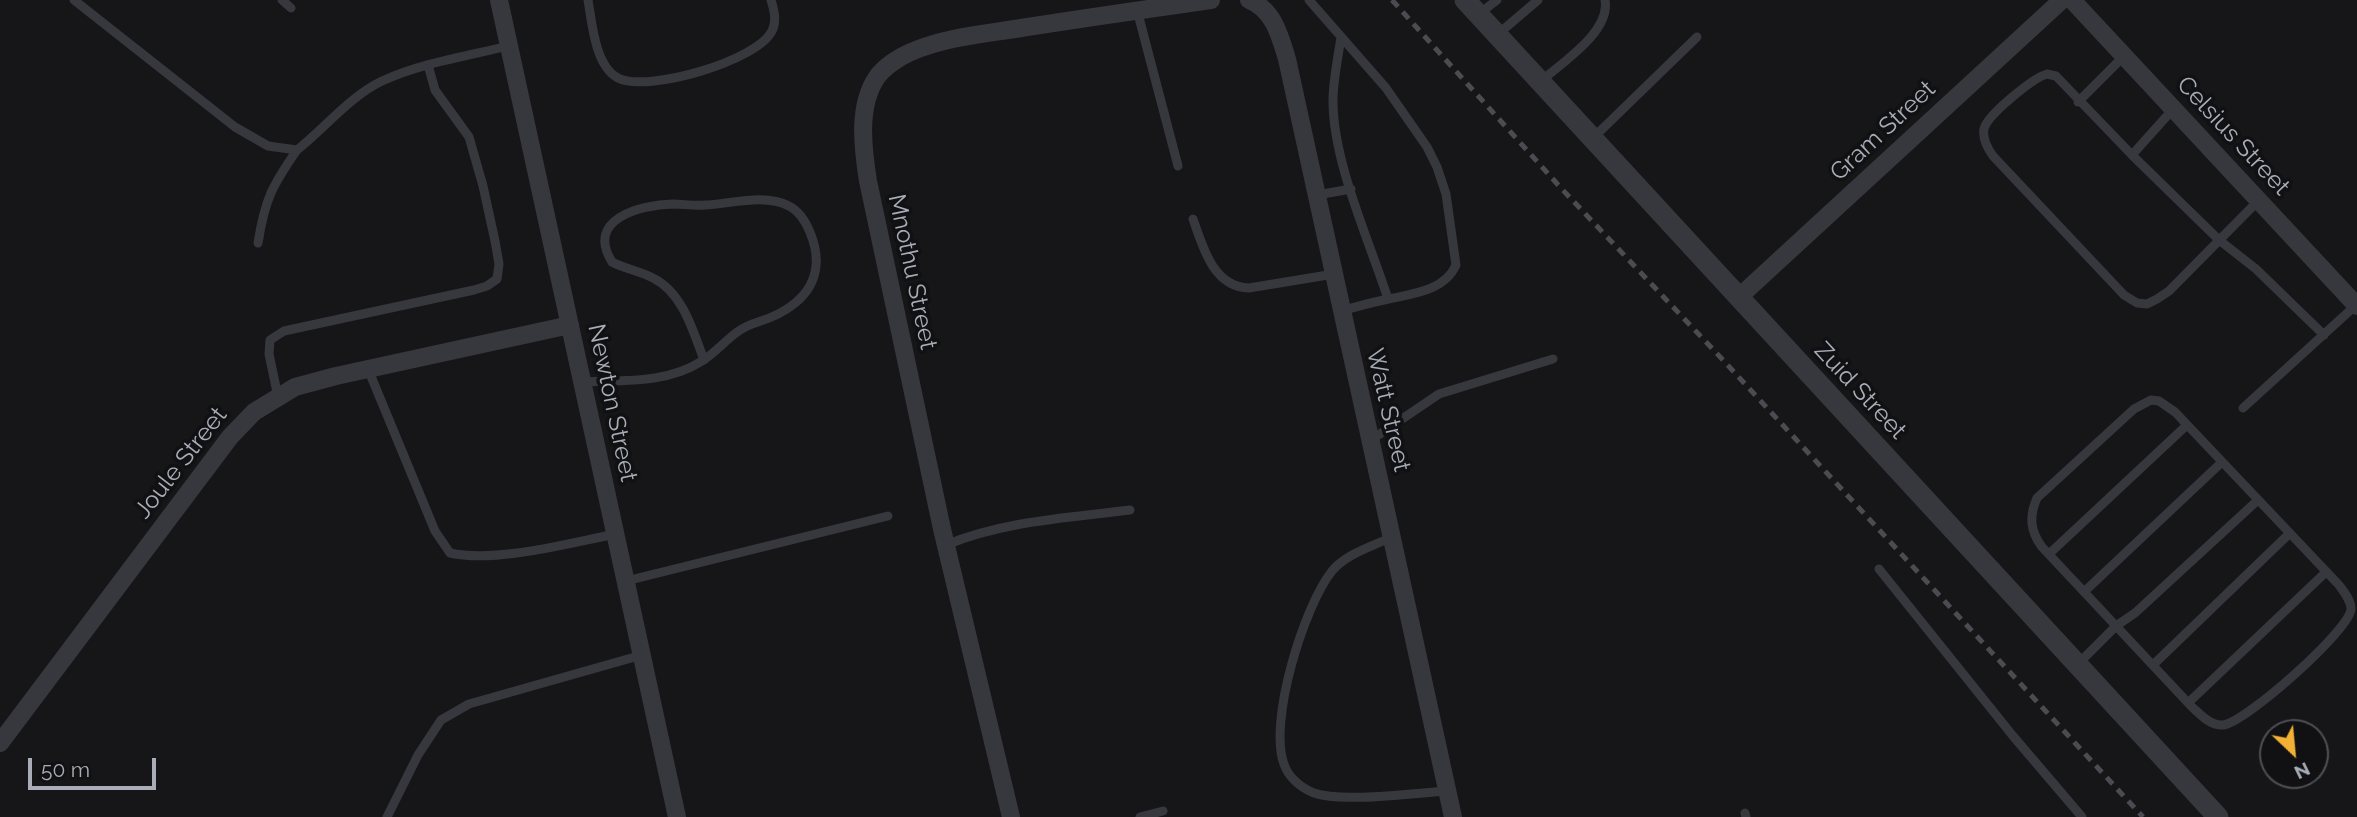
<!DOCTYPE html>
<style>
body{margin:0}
#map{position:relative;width:2357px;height:817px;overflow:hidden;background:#161618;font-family:Raleway,sans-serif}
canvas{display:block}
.north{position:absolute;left:2259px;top:719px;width:70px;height:70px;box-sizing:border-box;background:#111113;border:2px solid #4d4f55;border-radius:50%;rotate:154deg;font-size:19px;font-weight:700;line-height:28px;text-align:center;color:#a8adb8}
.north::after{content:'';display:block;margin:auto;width:24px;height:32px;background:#f2b134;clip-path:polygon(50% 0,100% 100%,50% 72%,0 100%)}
.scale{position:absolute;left:28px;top:758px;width:128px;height:32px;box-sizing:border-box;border:4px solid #a8adb8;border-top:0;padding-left:9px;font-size:21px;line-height:24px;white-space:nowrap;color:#a8adb8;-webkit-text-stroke:5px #111113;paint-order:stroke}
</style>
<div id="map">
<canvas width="2357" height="817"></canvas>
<div class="north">N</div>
<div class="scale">50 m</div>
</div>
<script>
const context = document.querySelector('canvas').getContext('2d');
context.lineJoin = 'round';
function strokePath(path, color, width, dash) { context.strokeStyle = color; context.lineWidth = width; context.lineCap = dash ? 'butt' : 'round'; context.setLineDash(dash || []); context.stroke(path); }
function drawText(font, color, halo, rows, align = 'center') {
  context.font = font + ' Raleway,sans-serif'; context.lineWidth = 7; context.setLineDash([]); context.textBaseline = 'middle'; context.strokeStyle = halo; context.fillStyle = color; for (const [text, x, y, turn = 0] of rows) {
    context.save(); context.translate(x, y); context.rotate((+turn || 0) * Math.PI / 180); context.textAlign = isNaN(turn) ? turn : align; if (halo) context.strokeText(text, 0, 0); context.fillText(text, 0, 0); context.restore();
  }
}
const service = new Path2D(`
 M74,0L235,127L268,146L297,150C325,128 349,97 382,81C421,63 467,56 508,46
 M282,0L291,8
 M588,0C592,23 595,66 618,78C647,93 757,61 772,31C777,21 774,10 771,0
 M1309,0L1386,88L1427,147L1437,167L1446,194L1456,265C1444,292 1410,294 1384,300C1370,303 1355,307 1341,311
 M1137,10L1178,166
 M1479,14L1497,0
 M1498,34L1538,0
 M1341,37C1338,58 1333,80 1333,101C1333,162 1369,240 1388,299
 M1540,82C1561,63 1611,32 1605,0
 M2078,102L2124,56
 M1593,138L1697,37
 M2132,155L2174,108
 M1317,195L1351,189
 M2259,200L2169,291L2157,299L2147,304L2137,303L2124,295L1993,156C1988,149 1982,139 1984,129C1987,115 2033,78 2047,74L2056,76L2132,155L2219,240L2256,269L2324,335
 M1193,219C1203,247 1213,287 1249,288L1334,274
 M258,243C265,199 272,186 297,150
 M368,369L435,531L450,553C497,563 568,543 616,534
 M583,382C623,380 666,384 702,361C723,348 731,330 758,322C784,314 813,297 816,266C818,247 807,215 789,206C765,193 730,204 705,205C694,206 683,204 673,204C640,205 585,219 612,262C625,269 640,271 653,278C683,293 693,331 704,360
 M278,397L269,354L270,340L284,331L474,290L487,286L497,279L499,264L495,241L483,186L469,137L435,90L428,65
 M2151,400L2159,401L2175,412L2339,585C2344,592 2351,600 2351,609C2350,630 2245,723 2223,725C2210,726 2200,714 2191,706L2042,547C2030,531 2029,516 2037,498L2134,409Z
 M2243,408L2356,305
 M1371,440L1439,394L1553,359
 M1392,537C1371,547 1346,554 1332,571C1304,606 1268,722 1284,764C1288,777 1301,788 1314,793C1342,803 1414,793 1447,791
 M946,545C1004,521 1068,518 1130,510
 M2049,554L2187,425
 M1879,569L2013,736L2082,817
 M626,581L888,516
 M2085,591L2222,462
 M2078,664L2116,626L2135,613L2258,500
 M2153,665L2290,533
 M2188,703L2326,572
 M1745,813L1746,817
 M387,817L418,755L441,720L469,704L642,655
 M1140,817L1163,811`);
const minor = new Path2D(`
 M499,0L677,817
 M1249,0C1274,10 1280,36 1287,59L1453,817
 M2072,0L2357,306
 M1738,298L2062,0
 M0,743L230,437L254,412L295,387L336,376L570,325
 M1011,817L942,529L868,181C863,149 857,106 877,77C884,67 899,57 911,52C945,37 985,34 1021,28C1084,18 1148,9 1211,0`);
const tertiary = new Path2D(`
 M1465,0L2218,817`);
const rail = new Path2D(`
 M1392,0L1560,187L1723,360L2143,817`);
const streetNames = [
 ["Gram Street",1883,131,-43],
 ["Celsius Street",2233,136,47],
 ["Mnothu Street",912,272,78],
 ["Zuid Street",1860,391,47],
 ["Newton Street",612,403,78],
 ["Watt Street",1388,410,77],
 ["Joule Street",181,463,-52]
];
strokePath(service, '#37383d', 9);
strokePath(minor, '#37383d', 18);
strokePath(tertiary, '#37383d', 21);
strokePath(rail, '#4a4c52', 5, [9, 7]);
drawText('24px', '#a8adb8', '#111113', streetNames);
</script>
